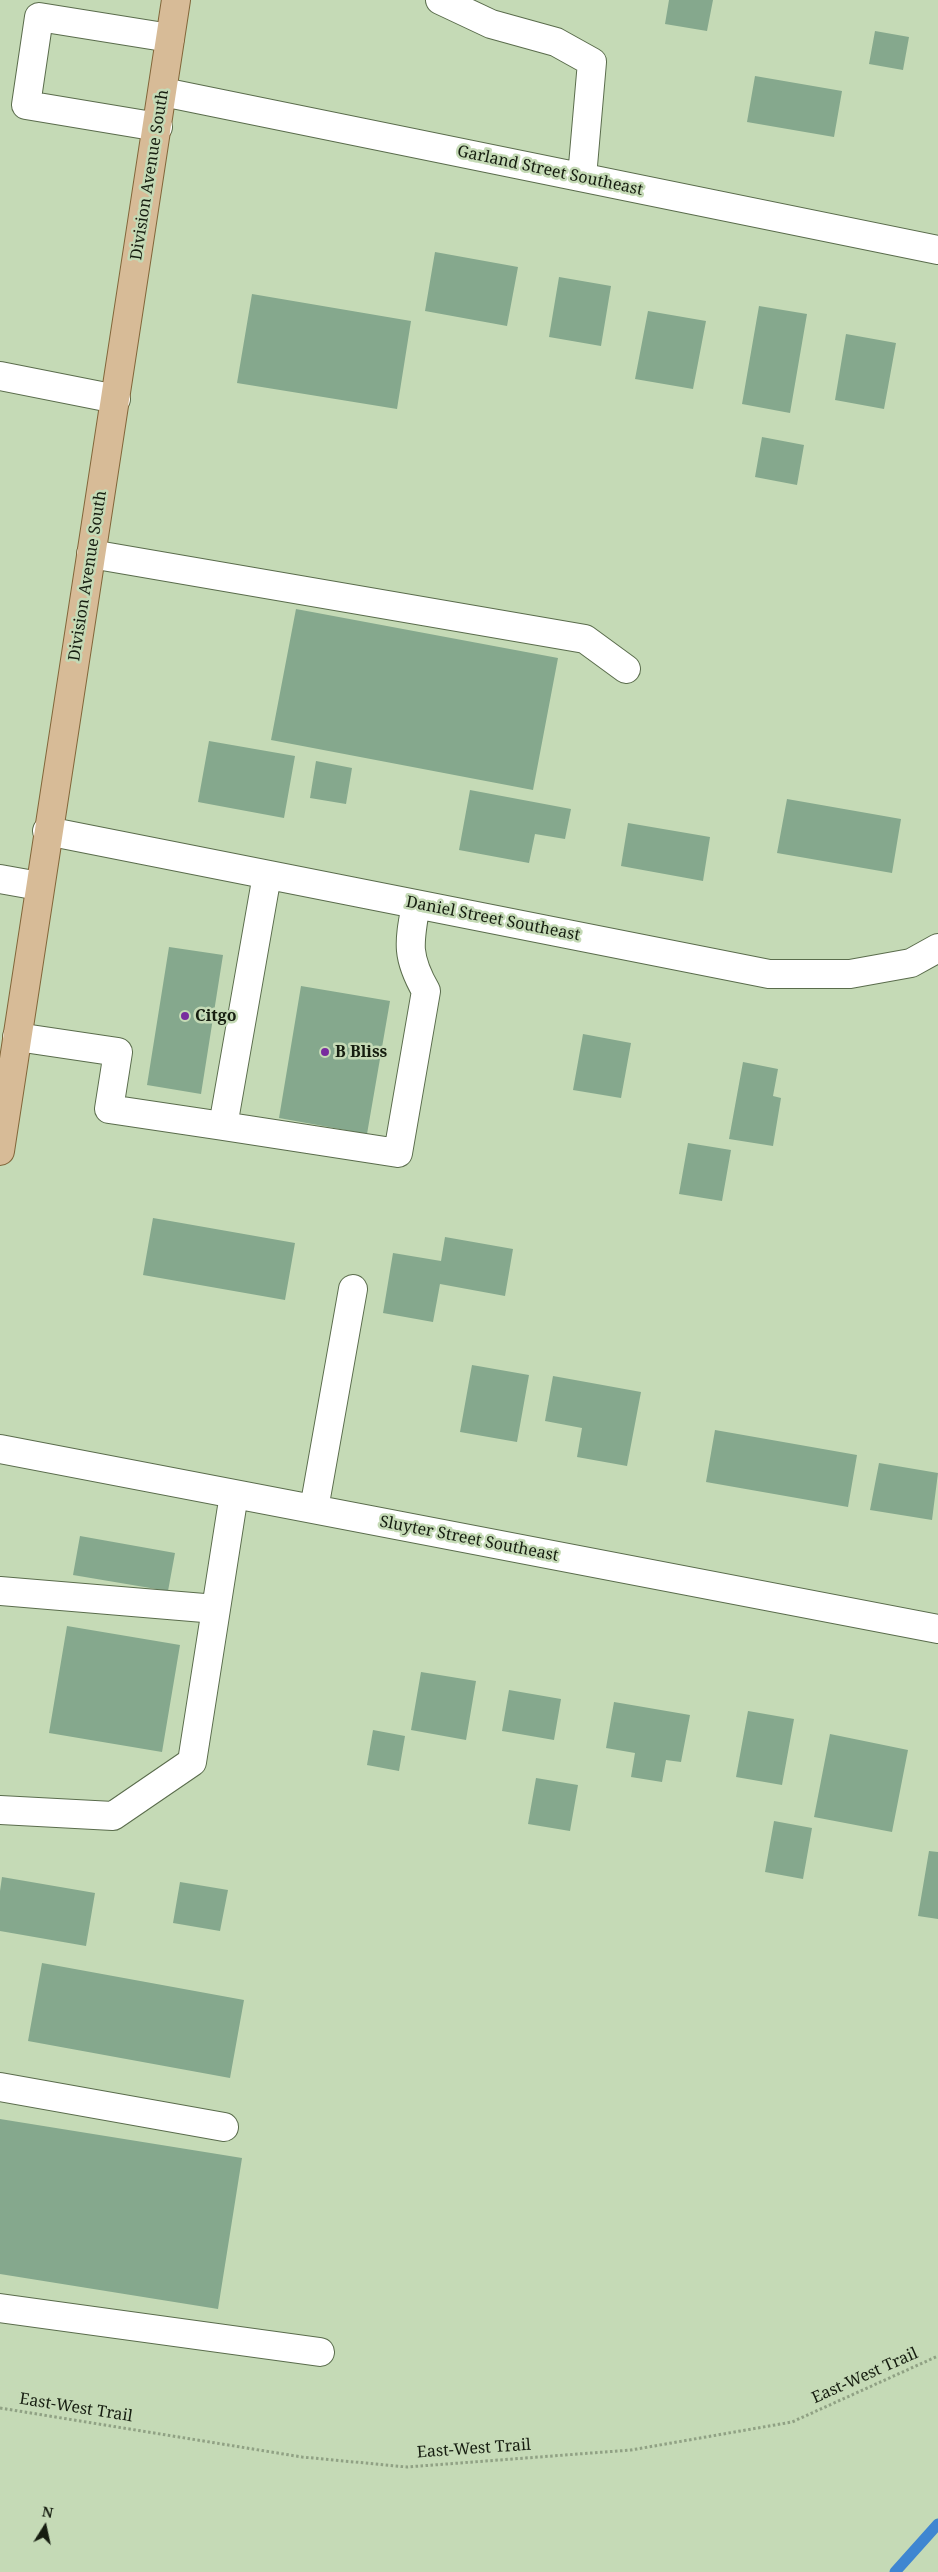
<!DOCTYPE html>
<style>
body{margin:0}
#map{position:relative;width:938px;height:2572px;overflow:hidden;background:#c5dab6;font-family:"Noto Serif",serif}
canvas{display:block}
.north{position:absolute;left:20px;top:2502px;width:50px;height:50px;-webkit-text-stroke:4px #c5dab6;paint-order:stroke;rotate:10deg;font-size:14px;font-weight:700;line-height:20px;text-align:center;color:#161d10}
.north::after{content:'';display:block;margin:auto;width:18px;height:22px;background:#161d10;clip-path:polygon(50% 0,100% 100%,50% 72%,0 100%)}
</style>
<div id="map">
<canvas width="938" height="2572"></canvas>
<div class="north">N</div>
</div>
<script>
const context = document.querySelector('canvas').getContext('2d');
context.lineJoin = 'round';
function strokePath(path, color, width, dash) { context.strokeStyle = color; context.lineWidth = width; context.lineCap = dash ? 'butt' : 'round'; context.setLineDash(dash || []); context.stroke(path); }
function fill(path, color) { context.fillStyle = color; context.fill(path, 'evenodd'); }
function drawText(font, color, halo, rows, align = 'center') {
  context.font = font + ' "Noto Serif",serif'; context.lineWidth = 5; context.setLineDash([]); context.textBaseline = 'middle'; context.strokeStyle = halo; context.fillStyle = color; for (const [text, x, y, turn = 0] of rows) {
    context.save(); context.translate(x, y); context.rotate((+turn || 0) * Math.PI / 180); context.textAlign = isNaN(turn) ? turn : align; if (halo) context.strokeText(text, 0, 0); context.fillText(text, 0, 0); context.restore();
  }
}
const stream = new Path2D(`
 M895,2572L938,2524`);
const building = new Path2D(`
 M669,0H713L707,31L665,24Z
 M875,31L909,37L903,70L869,64Z
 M755,76L842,91L834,137L747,122Z
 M435,252L518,267L507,326L425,311Z
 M559,277L611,286L601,346L549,337Z
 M252,294L411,321L397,409L237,383Z
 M759,306L807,314L790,413L742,404Z
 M648,311L706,321L693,389L635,379Z
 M846,334L896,343L884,409L835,400Z
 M762,437L804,445L797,485L755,477Z
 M296,609L558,658L533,790L271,740Z
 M209,741L295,756L284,818L198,802Z
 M316,761L352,768L346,804L310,798Z
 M470,790L571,809L565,839L535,834L529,863L459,850Z
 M787,799L901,819L892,873L777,853Z
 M628,823L710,837L703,881L621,866Z
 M169,947L223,955L201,1094L147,1085Z
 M301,986L390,1001L367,1134L279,1118Z
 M583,1034L631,1043L621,1098L573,1090Z
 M743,1062L778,1069L773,1096L781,1098L773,1146L729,1139Z
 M688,1143L731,1150L722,1201L679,1194Z
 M153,1218L295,1243L285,1300L143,1275Z
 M445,1237L513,1249L505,1296L440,1284L433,1322L383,1313L393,1253L441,1261Z
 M472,1365L529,1375L517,1442L460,1432Z
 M553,1376L641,1392L627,1466L577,1457L582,1428L545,1421Z
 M715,1430L857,1455L848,1507L706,1482Z
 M879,1463L938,1473L932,1520L870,1510Z
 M80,1536L175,1553L168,1591L73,1575Z
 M67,1626L180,1645L162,1752L49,1733Z
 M421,1672L476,1681L466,1740L411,1730Z
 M509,1690L561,1699L554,1740L502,1731Z
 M614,1702L690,1715L681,1762L666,1760L662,1782L631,1777L635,1753L606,1748Z
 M748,1711L794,1719L782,1785L736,1777Z
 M373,1730L405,1736L399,1771L367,1765Z
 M830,1734L908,1750L892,1832L814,1817Z
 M536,1778L578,1785L570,1831L528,1824Z
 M774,1821L812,1828L803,1879L765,1872Z
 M929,1851L938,1852V1919L918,1916Z
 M2,1877L95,1893L86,1946L0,1931V1891Z
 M180,1882L228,1890L220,1931L173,1923Z
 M42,1963L244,2000L230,2078L28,2041Z
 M0,2119L242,2158L218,2309L0,2274Z`);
const path = new Path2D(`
 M0,2408L302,2457L407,2467L631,2450L792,2422L938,2356`);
const minor = new Path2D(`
 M440,0L491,24L556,42L592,62L582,177
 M163,92L938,250
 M158,127L26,105L39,17L170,38
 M0,376L116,399
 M91,554L585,639L626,669
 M47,831L769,974H850L911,963L938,948
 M0,879L39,886
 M17,1037L118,1052L109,1109L223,1126L267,875
 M223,1126L398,1153L426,991C406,956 409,943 416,904
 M0,1449L938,1629
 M314,1509L353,1289
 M0,1591L216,1609
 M0,1810L113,1816L192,1762L234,1494
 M0,2087L224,2127
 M0,2308L320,2352`);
const major = new Path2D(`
 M0,1151L176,0`);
const markers = [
 [185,1016,5,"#782c9e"],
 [325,1052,5,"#782c9e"]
];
const streetNames = [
 ["Garland Street Southeast",550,171,12],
 ["Division Avenue South",150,175,-81],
 ["Division Avenue South",88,576,-81],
 ["Daniel Street Southeast",493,919,11],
 ["Sluyter Street Southeast",469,1539,11],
 ["East-West Trail",865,2376,-24],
 ["East-West Trail",76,2408,9],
 ["East-West Trail",474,2449,-4]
];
const poiNames = [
 ["Citgo",195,1016],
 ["B Bliss",335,1052]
];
strokePath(stream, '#3f86d1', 11);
fill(building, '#85a88d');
strokePath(minor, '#5a6c4c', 30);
strokePath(major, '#82663a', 30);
strokePath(path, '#90a184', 3, [2.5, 2.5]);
strokePath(minor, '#fff', 28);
strokePath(major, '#d7bb97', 28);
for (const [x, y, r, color] of markers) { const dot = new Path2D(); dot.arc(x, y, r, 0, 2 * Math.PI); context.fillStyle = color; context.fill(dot); strokePath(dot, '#c5dab6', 2); }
drawText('16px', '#161d10', '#c5dab6', streetNames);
drawText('bold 16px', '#161d10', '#c5dab6', poiNames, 'left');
</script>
